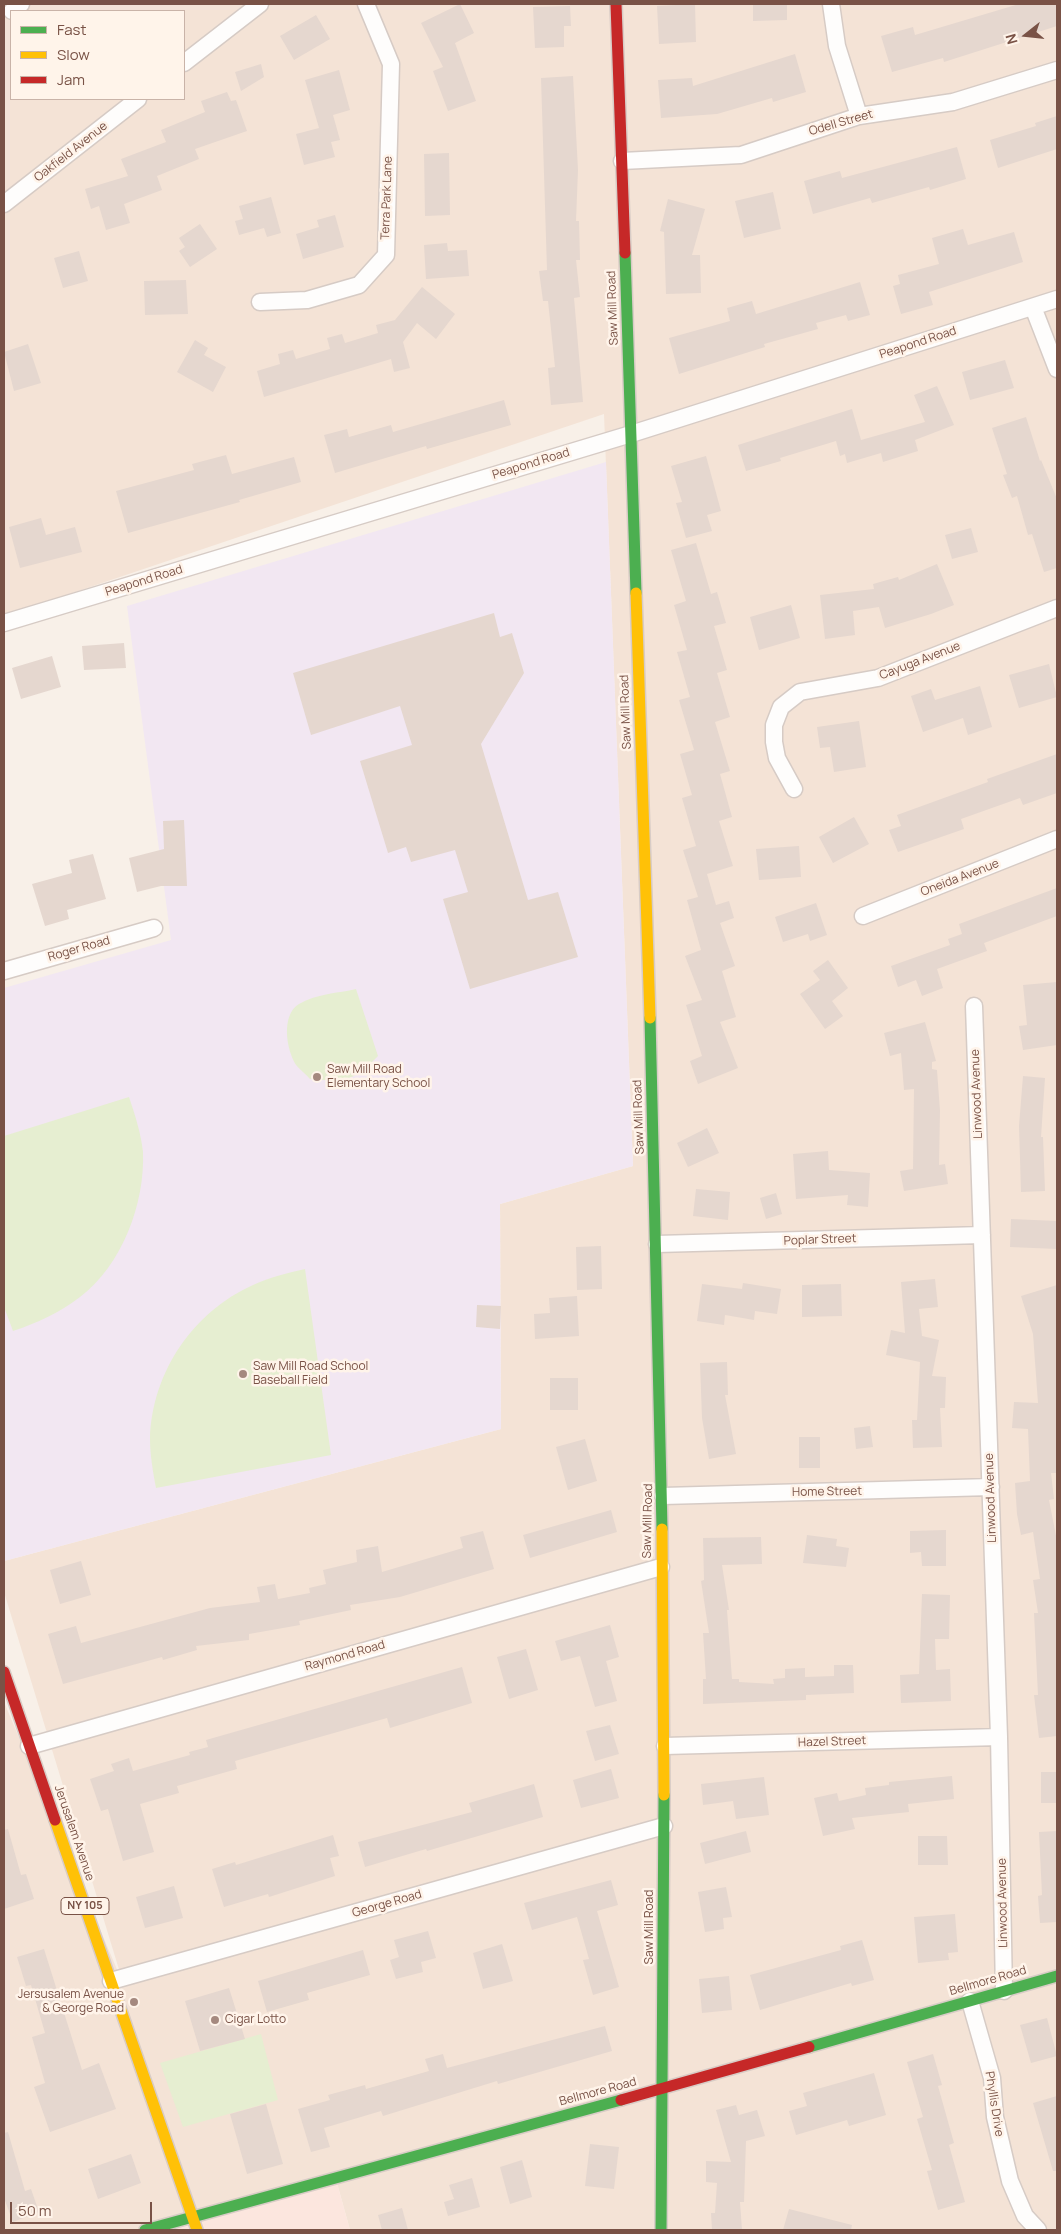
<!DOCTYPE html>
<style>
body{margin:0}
#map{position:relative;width:1061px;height:2234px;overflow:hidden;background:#f8f0e8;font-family:Manrope,sans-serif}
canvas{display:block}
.frame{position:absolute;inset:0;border:5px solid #795246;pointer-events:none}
.legend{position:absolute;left:10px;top:10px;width:175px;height:90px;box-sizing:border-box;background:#fff4ea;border:1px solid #c9b3a8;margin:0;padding:6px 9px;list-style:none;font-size:15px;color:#795246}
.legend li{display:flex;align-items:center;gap:10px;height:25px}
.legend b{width:25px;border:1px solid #c9b3a8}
.north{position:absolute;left:1001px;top:10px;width:50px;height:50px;-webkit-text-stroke:4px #fff4ea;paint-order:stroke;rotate:254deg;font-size:14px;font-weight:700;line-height:20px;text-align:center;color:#795246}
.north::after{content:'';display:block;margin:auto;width:18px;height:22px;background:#795246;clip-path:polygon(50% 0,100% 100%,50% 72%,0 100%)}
.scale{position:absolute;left:10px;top:2202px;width:142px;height:22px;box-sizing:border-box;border:2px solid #795246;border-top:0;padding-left:6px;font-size:15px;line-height:18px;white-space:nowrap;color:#795246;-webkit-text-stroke:4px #fff4ea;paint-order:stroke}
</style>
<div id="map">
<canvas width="1061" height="2234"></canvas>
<div class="frame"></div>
<ul class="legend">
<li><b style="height:6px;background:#4caf50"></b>Fast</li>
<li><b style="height:6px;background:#ffc107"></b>Slow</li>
<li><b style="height:6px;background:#c62828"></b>Jam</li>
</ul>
<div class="north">N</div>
<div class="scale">50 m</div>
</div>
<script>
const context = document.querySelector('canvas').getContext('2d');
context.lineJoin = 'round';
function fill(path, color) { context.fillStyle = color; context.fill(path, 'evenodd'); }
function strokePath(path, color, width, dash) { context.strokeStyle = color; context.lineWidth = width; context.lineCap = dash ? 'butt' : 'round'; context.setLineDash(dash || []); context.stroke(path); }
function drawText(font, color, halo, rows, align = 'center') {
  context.font = font + ' Manrope,sans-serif'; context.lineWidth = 5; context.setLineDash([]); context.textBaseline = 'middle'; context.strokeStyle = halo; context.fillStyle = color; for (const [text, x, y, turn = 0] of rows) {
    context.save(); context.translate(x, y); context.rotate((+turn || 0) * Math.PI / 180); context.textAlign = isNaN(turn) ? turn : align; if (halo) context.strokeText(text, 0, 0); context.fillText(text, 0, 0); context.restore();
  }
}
const residential = new Path2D(`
 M4,4H1057V2230H350L335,2176L140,2230H4V1702L124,1986L4,1592V1561L501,1429L500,1204L633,1166L604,414L4,616ZM11,11H184V99H11Z`);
const commercial = new Path2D(`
 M335,2176L350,2230H140Z`);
const education = new Path2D(`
 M606,462L633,1166L500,1204L501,1429L4,1561V988L171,940L127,606Z`);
const green = new Path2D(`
 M356,989L378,1056C353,1082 345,1082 310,1079C306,1074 300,1070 296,1065C286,1049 281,1015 299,1004C315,994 339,993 356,989Z
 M129,1097C135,1115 141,1133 143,1152C145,1204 122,1265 80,1297C59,1313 37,1323 13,1331L4,1307V1136Z
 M305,1269L331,1455L156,1488C153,1472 150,1455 150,1439C152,1372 193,1312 253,1285C270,1277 288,1273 305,1269Z
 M261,2034L278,2100L183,2127L160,2063Z`);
const building = new Path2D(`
 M460,4L474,33L455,43L476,101L448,111L433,71L443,67L421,23Z
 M695,4L696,42L659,44L657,6Z
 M753,4H787V20L753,21Z
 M1019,4H1057V26L944,62L943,58L892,72L881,36L913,27L915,35Z
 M570,6L571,26H564V47L535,48L533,7Z
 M316,15L330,39L294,60L280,36Z
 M795,54L806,92L773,102L772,98L717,114L661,118L658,80L692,78L693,86Z
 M261,64L264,77L241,91L235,72Z
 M339,70L350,110L333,115L340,140L331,142L335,157L304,165L296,134L319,128L305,80Z
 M573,76L578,170L576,221H579L580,260H576L580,297L574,298L583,402L551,405L548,368L555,367L548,301H543L539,271L547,270L541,78Z
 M227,92L231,101L236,100L247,131L195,149L199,159L157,176L162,190L124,204L130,223L106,230L99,206L91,209L85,189L128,176L121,159L166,142L161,130L205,112L201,101Z
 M1057,116V149L998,168L990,140L1036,126L1035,123Z
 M957,147L966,179L930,190L929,187L872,203L870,198L813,214L804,181L840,171L842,178Z
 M449,153L450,215L425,216L424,154Z
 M773,192L781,229L744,238L735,201Z
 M271,197L281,233L267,237L264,228L239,235L235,221L243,219L239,206Z
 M668,199L705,209L692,255H700L701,293L666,294L664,232L660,231Z
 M335,215L344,247L303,259L296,234L319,227L317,220Z
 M200,224L217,249L190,267L179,251L185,247L179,238Z
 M963,229L968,245L1014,232L1023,262L929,292L933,305L901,314L893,286L900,284L898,275L939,264L932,238Z
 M447,243L448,251L467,250L469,276L426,279L424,245Z
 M79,251L88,281L63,288L54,258Z
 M186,280L188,314L145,315L144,281Z
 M860,282L870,315L848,321L846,315L816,323L818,329L764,344L765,347L679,374L669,338L730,321L727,308L752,301L756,314Z
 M422,287L455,314L436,339L417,323L403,342L410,368L394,372L391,359L264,397L257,371L280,364L278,354L293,350L296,359L330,349L327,338L342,334L345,343L378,333L376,325L395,320Z
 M195,340L208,348L204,355L226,367L213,392L177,372Z
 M28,344L41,383L14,391L4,352Z
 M1005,360L1014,388L970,400L962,372Z
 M937,386L954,425L915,440L918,451L883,462L881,453L847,463L845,454L840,456L836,441L780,458L781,461L746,471L738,445L852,409L861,440L925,422L914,395Z
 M504,400L511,425L427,449L426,446L335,473L324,435L347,429L349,437L391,425L393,432Z
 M1026,417L1040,461L1041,460L1057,499V568L1044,572L1032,534L1028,535L1017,496L1012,498L1003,475L1007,474L992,428Z
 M226,455L232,474L294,457L301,482L239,500L240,502L128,533L116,491L194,470L192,464Z
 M706,456L721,511L707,515L712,531L686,538L676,503L682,502L671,466Z
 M41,518L46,535L75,527L82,552L20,568L9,527Z
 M971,528L978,552L952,559L945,535Z
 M696,543L711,594L717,592L726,623L714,626L727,670L717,673L730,717L715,722L730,771L720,774L732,817L719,821L733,866L707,874L716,905L729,901L734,918L720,923L735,966L722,971L736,1017L720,1022L738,1068L698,1084L690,1061L702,1056L686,1005L702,1000L685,956L701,950L687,900L698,897L683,850L696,846L682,798L692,795L680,754L694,750L679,700L690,697L677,652L687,650L674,605L686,601L671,550Z
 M937,564L954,605L931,614L885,628L879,607L853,611L855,635L825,639L820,595L874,589L873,584L898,577L899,580Z
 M791,605L800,638L759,650L750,617Z
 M494,613L500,637L512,633L524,673L481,744L528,900L558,892L578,957L470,989L443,899L468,892L455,850L411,862L406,847L388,853L360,761L412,745L400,706L311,735L293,673Z
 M124,643L126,668L84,670L82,646Z
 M52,656L61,687L21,699L12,668Z
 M1049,664L1057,697L1019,708L1009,675Z
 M980,686L992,727L968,735L963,718L923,732L911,696L931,689L935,700Z
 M859,721L866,767L834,772L830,747L820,748L817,727Z
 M1057,754V793L1023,805L1020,798L961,819L964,829L898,852L889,830L901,826L897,815L988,782L987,779Z
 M854,817L869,844L833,863L819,837Z
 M184,820L187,886H161L137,892L129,858L164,849L163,821Z
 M799,846L801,877L759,880L756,849Z
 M93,854L106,899L67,910L69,919L45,926L32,884L72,873L69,860Z
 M1057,888V916L984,943L987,951L937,969L943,988L922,996L916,980L898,987L891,966L950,945L948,939L962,934L959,924Z
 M816,903L827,935L810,941L808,934L783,942L775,917Z
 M828,960L848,988L832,1001L843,1016L825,1029L800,994L820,980L813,971Z
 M1057,982V1045L1023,1050L1019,1026L1027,1025L1023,985Z
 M925,1022L936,1061L932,1062V1069L937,1070L940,1111L939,1165L945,1164L948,1184L904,1191L900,1171L913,1169L914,1089L904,1090L901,1053L890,1056L884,1033Z
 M1023,1076L1045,1078L1041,1137H1043L1045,1191L1021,1192L1019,1126Z
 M707,1128L719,1153L688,1167L677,1143Z
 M828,1151L829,1170L870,1173L868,1207L847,1205L848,1195L796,1199L793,1154Z
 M696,1189L730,1192L728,1220L693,1216Z
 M776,1193L782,1214L766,1219L760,1198Z
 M1011,1219L1057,1221V1249L1010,1247Z
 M601,1246L602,1289L577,1290L576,1247Z
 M935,1279L938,1307L919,1309L922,1336L939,1340L932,1376L946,1377L945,1408H940L942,1447L913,1448L912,1420H917L920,1362L886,1355L891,1330L905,1333L901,1282Z
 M743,1283L781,1289L777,1314L755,1311L754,1320L725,1315L724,1325L697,1321L702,1284L742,1289Z
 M841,1284L842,1316L802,1317V1285Z
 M1057,1285V1473H1051L1054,1499L1049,1500L1057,1541V1736L1039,1738L1034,1695H1038L1034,1613H1038L1033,1580L1040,1579L1033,1532L1021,1535L1017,1514L1015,1483L1030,1481L1028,1429L1012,1428L1014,1402L1038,1403L1033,1334L1021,1296Z
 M577,1296L579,1336L535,1339L534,1314L550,1313L549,1298Z
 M477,1305L501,1306L500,1329L476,1327Z
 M727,1362L728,1395H725L736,1454L709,1459L702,1418L700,1363Z
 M550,1378H578V1410H550Z
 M870,1426L873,1447L856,1449L854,1428Z
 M799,1437H820V1468H799Z
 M585,1439L597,1481L568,1490L556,1447Z
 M611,1510L617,1532L530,1558L523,1535Z
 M946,1530V1566H922L921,1552L910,1553V1531Z
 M483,1531L494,1569L400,1597L350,1605L351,1610L299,1621L300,1625L249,1634V1640L196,1646L197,1650L163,1660L162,1657L63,1684L48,1634L76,1626L81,1643L210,1608L260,1602L257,1587L275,1584L278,1599L310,1593L309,1588L326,1584L323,1570L357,1562L356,1550L378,1546L382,1572L463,1548L460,1537Z
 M807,1535L837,1539L836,1546L849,1548L846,1567L803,1563Z
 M761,1537L762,1564L722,1565L729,1610H727L732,1679H739V1682L774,1684L773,1679L785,1678V1669L805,1668V1677L834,1676V1665H853L854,1693L806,1695V1700L703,1704V1679H706L703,1633H709L701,1581L704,1580L703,1538Z
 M81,1561L91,1595L60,1604L50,1570Z
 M922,1594L950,1595L949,1639H935L936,1670L950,1669L951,1701L901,1703L900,1675L919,1674Z
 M610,1625L619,1657L606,1661L617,1701L595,1707L580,1656L561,1661L555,1641Z
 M526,1649L538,1690L509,1699L497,1657Z
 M462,1667L472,1703L390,1728L387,1718L235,1761L237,1769L177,1786L179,1793L140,1804L154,1852L123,1861L108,1809L101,1811L90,1779L114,1771L111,1764L129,1758L133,1771L190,1755L189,1752L208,1747L206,1740Z
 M610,1725L619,1754L595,1761L586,1731Z
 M611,1769L619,1798L581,1808L573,1780Z
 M1041,1772H1057V1803H1041Z
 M952,1776L954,1799L908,1804L909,1812L852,1818L855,1829L823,1836L814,1798L837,1793L839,1801L866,1795L865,1788L889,1785V1782Z
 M764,1777L769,1815L736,1819L733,1801L703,1805L701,1784Z
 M534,1784L543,1817L427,1851L426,1849L365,1867L358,1842L472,1812L469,1803Z
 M8,1829L21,1875L26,1874L34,1899L4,1909V1830Z
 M746,1831L751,1852L705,1864L700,1843Z
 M1057,1831V1922L1040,1923L1038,1896L1042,1895L1039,1832Z
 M333,1835L339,1856L330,1858L335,1876L269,1897L268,1894L224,1907L212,1869L235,1862L236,1865Z
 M918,1836H947L948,1865H918Z
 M611,1880L618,1905L597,1911L619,1987L593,1995L583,1960L589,1959L577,1917L532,1930L524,1903Z
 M174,1886L183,1918L145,1928L136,1897Z
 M726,1887L732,1917L723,1918L724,1929L705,1932L698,1892Z
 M955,1914L958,1952L948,1953L949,1960L918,1963L914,1917Z
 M428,1931L436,1958L421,1962L423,1972L396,1979L390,1960L399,1957L394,1940Z
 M862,1940L874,1980L852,1986L851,1983L760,2010L750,1975L841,1950L840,1946Z
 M502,1944L513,1981L483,1989L473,1953Z
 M44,1949L82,2070L99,2063L116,2109L50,2132L34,2087L45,2083L32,2037L45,2033L31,1985L26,1986L17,1957Z
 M363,1950L370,1975L307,1993L309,2000L267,2012L258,1981Z
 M729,1976L732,2010L702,2013L699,1979Z
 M229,1988L245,2039L200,2051L185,2001Z
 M1047,2018L1057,2056L1031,2063L1020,2025Z
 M605,2026L612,2051L498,2084L497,2081L383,2116L381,2111L324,2128L330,2147L311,2152L298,2109L330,2100L328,2095L365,2085L366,2089L429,2071L425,2059L443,2054L447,2068Z
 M933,2054L942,2085L938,2086L954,2143L949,2145L965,2202L938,2210L927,2171L932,2170L917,2119L923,2117L907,2062Z
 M874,2073L886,2115L849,2126L847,2120L796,2135L789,2111L807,2106L803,2093Z
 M1057,2096V2171H1053L1033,2103Z
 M266,2104L283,2164L247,2174L230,2114Z
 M736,2105L739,2115L757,2110L765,2136L746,2141L744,2202H740L742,2230H712L711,2213H715L717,2183L706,2182V2161L731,2162L716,2110Z
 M8,2132L25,2191L31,2189L39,2212L13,2222L4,2198V2133Z
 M590,2144L619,2147L614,2189L585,2186Z
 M131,2154L141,2183L98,2199L88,2169Z
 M522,2160L532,2197L510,2204L500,2167Z
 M472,2178L480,2207L448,2216L444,2202L454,2199L449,2185Z
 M402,2208L408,2230H382L378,2215Z
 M789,2209L852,2225L851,2230H783Z`);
const street = new Path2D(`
 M831,4L837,46L859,116
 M12,11L21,4
 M184,63L260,4
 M622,161L741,155L859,116L953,102L1057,70
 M4,204L138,99
 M260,302L307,300L359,285L386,255L391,64L366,4
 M1033,307L1057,369
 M4,623L631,434L1057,299
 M794,789L777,758L774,742V725L781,707L800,692L878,678L1057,608
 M863,916L1057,839
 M4,971L154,928
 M974,1006L999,1737L1004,1991
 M657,1244L982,1235
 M663,1496L991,1487
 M29,1746L661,1567
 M665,1746L999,1737
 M111,1981L664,1826
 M970,2001L992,2078L995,2117L1010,2181L1025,2216L1038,2230`);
const fast = new Path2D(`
 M625,253L636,593
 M650,1018L662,1529
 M809,2047L1057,1976
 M145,2230L621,2100
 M661,2230L664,1795`);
const slow = new Path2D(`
 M636,593L650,1018
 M662,1529L664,1795
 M55,1820L197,2230`);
const jam = new Path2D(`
 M616,4L625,253
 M4,1672L55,1820
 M621,2100L809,2047`);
const markers = [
 [317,1077,5,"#a5897f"],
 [243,1374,5,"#a5897f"],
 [134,2002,5,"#a5897f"],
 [215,2020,5,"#a5897f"]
];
const shields = [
 [85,1906,48]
];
const shieldNames = [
 ["NY 105",85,1906]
];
const streetNames = [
 ["Odell Street",841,123,-16],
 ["Oakfield Avenue",71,152,-38],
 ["Terra Park Lane",387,198,-88],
 ["Saw Mill Road",613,308,-92],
 ["Peapond Road",918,343,-18],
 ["Peapond Road",531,464,-17],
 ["Peapond Road",144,581,-17],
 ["Cayuga Avenue",920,661,-21],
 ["Saw Mill Road",626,712,-92],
 ["Oneida Avenue",960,878,-21],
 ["Roger Road",79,949,-16],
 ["Linwood Avenue",977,1094,-92],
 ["Saw Mill Road",639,1117,-92],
 ["Poplar Street",820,1240,-2],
 ["Home Street",827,1492,-1],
 ["Linwood Avenue",991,1498,-92],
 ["Saw Mill Road",648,1521,-89],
 ["Raymond Road",345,1656,-16],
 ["Hazel Street",832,1742,-2],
 ["Jerusalem Avenue",74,1833,71],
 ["Linwood Avenue",1003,1903,-91],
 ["George Road",387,1904,-16],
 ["Saw Mill Road",650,1927,-90],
 ["Bellmore Road",988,1981,-16],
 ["Bellmore Road",598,2092,-15],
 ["Phyllis Drive",994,2104,81]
];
const poiNames = [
 ["Saw Mill Road",327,1070],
 ["Elementary School",327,1084],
 ["Saw Mill Road School",253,1367],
 ["Baseball Field",253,1381],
 ["Jersusalem Avenue",124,1995,"right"],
 ["& George Road",124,2009,"right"],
 ["Cigar Lotto",225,2020]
];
fill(residential, '#f4e3d6');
fill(commercial, '#fce6de');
fill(education, '#f2e7f2');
fill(green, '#e6eed1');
fill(building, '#e5d7cf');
strokePath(street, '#d6cbc5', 19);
strokePath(fast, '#d8ccc6', 14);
strokePath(slow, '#d8ccc6', 14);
strokePath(jam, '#d8ccc6', 14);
strokePath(street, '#fefdfc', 16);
strokePath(fast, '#4caf50', 11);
strokePath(slow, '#ffc107', 11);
strokePath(jam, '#c62828', 11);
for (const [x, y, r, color] of markers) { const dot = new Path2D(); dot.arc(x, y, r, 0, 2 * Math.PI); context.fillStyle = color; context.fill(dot); strokePath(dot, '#fff4ea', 2); }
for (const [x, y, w] of shields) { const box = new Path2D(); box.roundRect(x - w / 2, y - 8.5, w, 17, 4); context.fillStyle = '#fff4ea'; context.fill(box); strokePath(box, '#795246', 1); }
drawText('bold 11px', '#795246', null, shieldNames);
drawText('12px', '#795246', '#fff4ea', streetNames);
drawText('12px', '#795246', '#fff4ea', poiNames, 'left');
</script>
